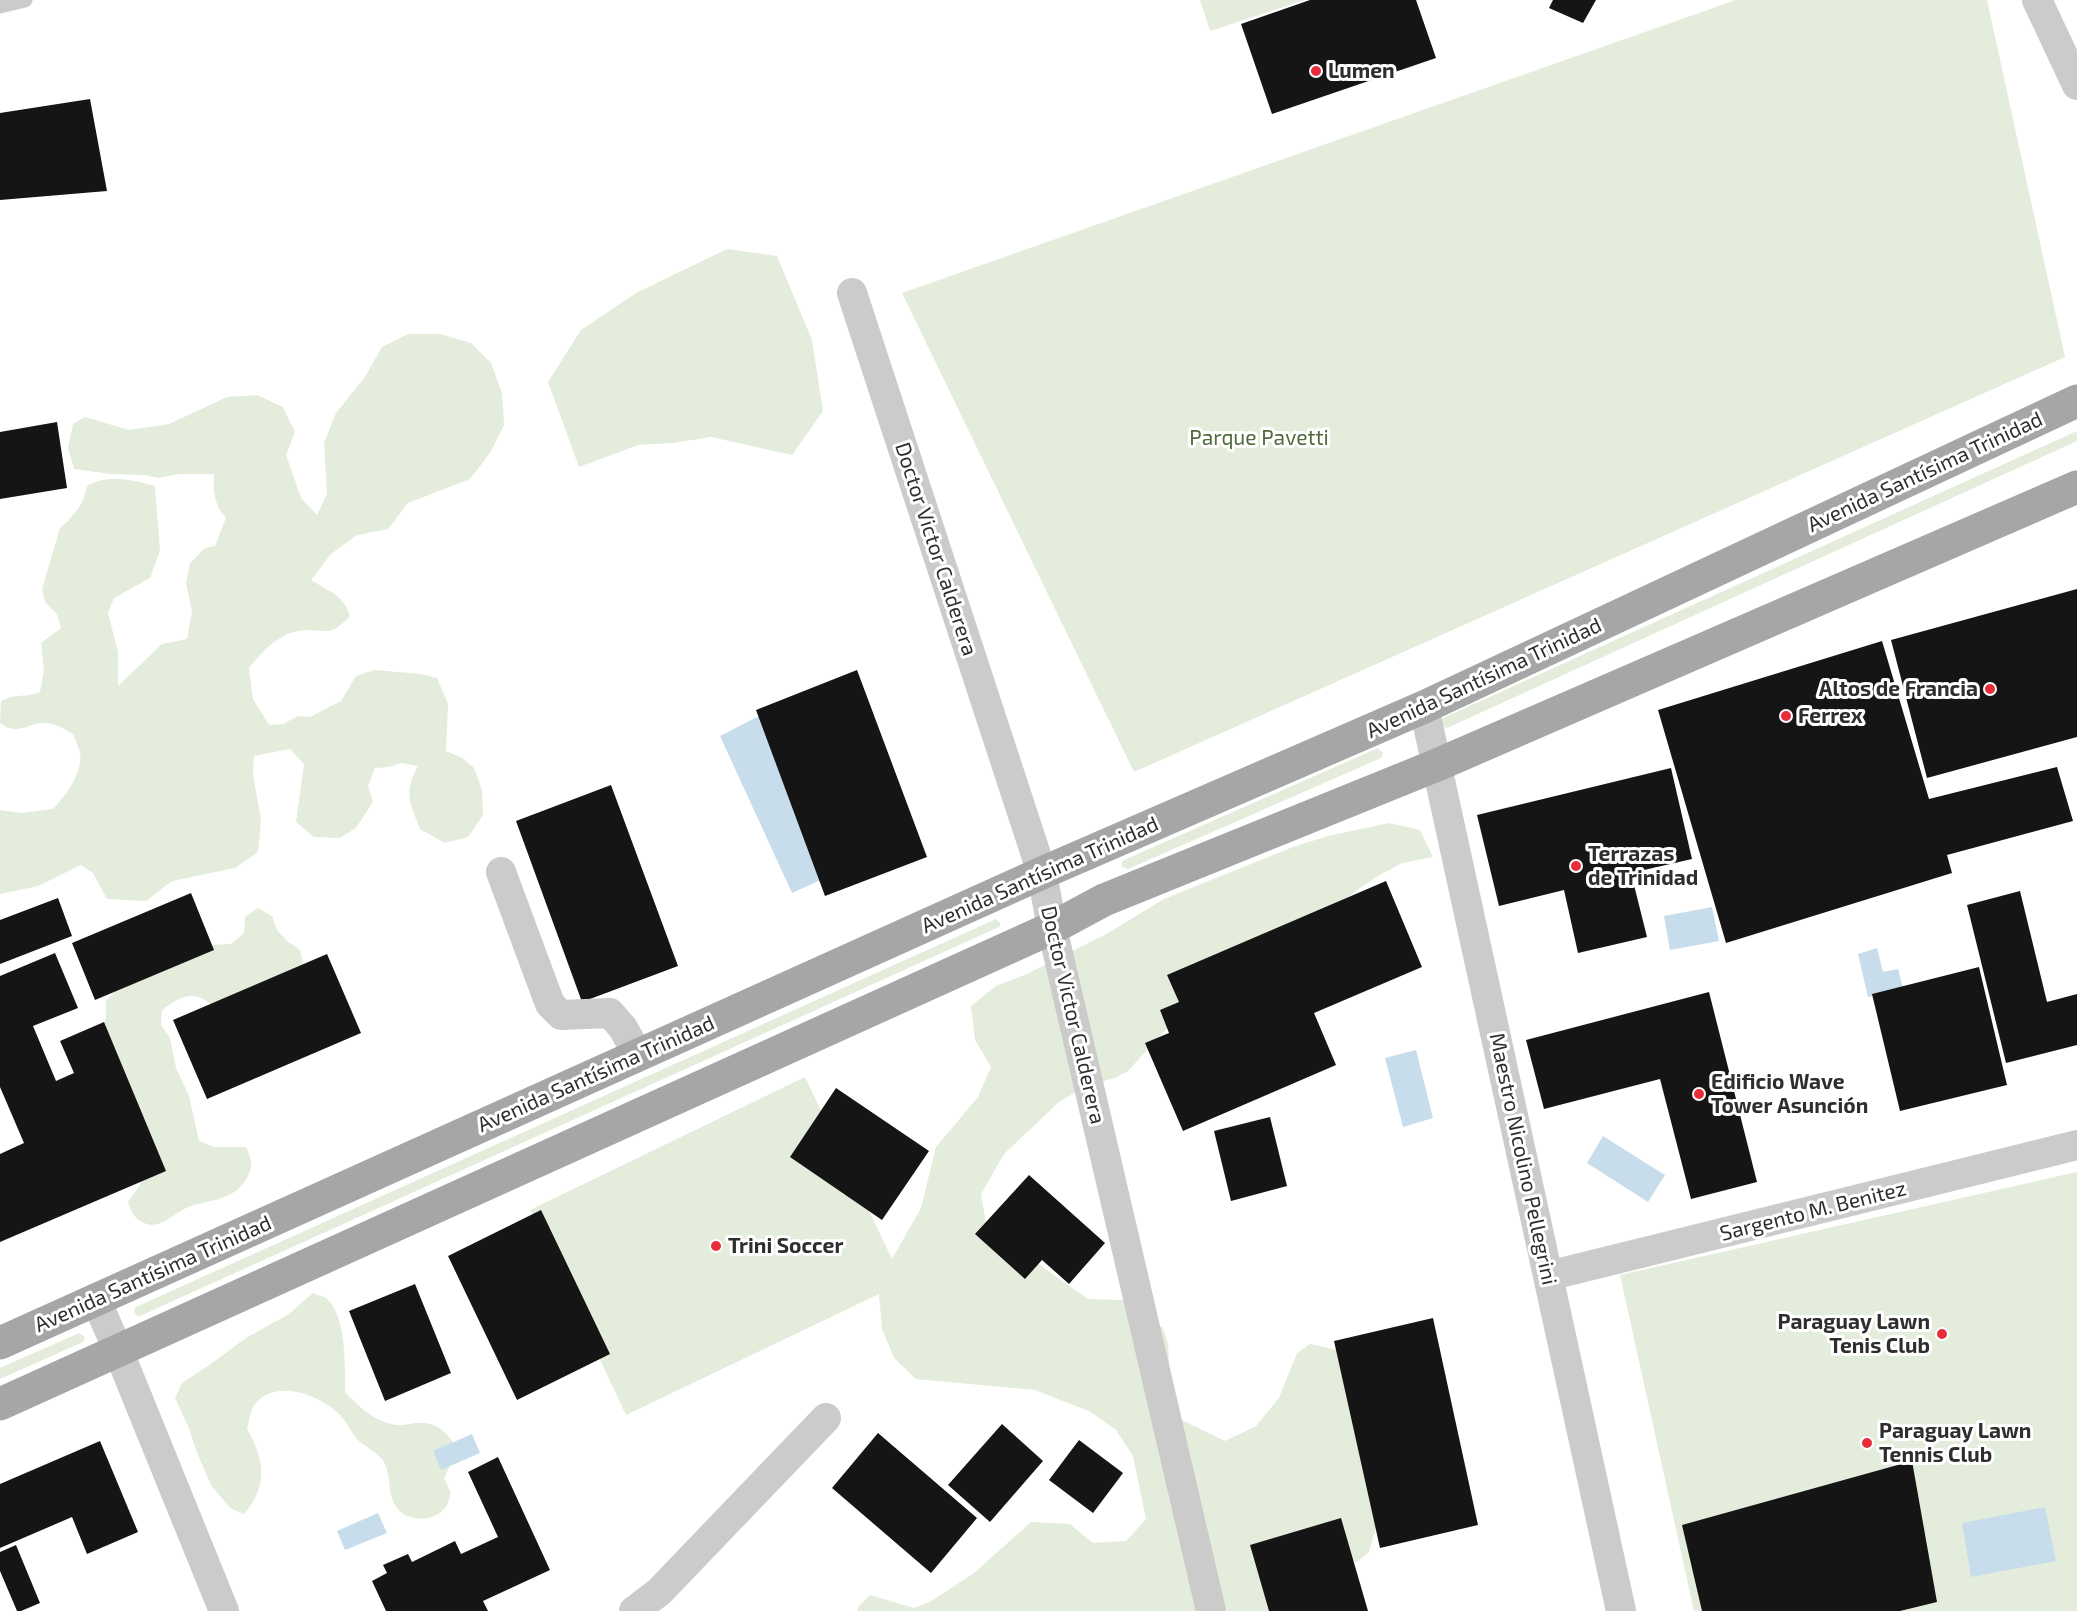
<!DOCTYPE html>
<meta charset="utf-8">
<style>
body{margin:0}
canvas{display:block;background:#fff}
</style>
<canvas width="2077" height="1611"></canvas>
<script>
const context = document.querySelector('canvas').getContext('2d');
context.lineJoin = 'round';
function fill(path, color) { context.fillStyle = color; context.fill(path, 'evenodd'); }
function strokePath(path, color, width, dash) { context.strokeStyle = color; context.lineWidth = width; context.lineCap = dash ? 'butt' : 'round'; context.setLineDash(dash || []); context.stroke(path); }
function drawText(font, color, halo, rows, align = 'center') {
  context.font = font + ' "Exo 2",sans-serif'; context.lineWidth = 6; context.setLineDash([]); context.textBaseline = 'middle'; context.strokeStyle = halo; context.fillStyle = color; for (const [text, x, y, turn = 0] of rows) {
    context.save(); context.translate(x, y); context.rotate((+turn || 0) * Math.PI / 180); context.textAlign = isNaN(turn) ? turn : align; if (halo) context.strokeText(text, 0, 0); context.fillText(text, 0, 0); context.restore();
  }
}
const green = new Path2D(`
 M1200,0H1305L1210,31Z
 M1736,0H1987L2065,357L1134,772L902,293Z
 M727,249L777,256L812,340L823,411L792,455L711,437L673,443L638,445L579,467L548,382L581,330L636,293Z
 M408,334H440L471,343L491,363L502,393L504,425L490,453L470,479L408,503L388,529L357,535L331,554L311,580C328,591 344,595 350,616C327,641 324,626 298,631C277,635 262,652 249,668L253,699L269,725L283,724L298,716L310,717L341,701L356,676L374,670L421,674L437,678L448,704L446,751L462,758L474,768L482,790L483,815L468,837L445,843L420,829C410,802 403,793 418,766L401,763L389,767L375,768L368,786L373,802L356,828L340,838L314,837L296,822L304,764L290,749L254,756L253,774L261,820L258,852L235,868L172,881L146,901L107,899L93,873L81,865L38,886L0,894V810L22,813L53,809C66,795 83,773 80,753C79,747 75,740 73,734C64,729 56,724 46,723C28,722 18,737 0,723L1,701C16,693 26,698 40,692L44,670L41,643L61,628L57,614L45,602L42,589L60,528L68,521L78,509L83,500L87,486C109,473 132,480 155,486L160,551L150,578L114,598L108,613L118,652V686L162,644L187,639L192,611L186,583L190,563L205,548L215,546L226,518C214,505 213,491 214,474H179L158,478L145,475L111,474L74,469L68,448L73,424L85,417L129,430L169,424L227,397L257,395L283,407L295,432L286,455L301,498L317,515L327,494L324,443L336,413L365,377L382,347Z
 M2077,431V441L1447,728L1442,726L1441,721L1443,718Z
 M1378,748L1383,753L1381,758L1128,869L1122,867V862L1124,860Z
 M1389,823L1420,830L1433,857L1402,863L1376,877L1312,922L1277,938L1167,1028L1128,1071L1115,1078L1086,1086L1059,1102L1004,1154L981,1194L986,1224L996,1234L1088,1299L1123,1300L1163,1328L1168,1344L1171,1407L1180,1419L1225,1441L1256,1426L1279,1398L1297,1353L1310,1344L1373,1358L1386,1493L1369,1552L1357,1562L1311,1548L1320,1611H857L859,1606L870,1595L914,1608L930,1602L974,1573L1031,1522L1070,1524L1093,1543L1126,1541L1146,1519L1133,1456L1116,1430L1091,1412L1035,1390L916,1379L894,1358L882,1329L879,1294L626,1415L530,1210L805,1077L892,1259L921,1208L936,1147L978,1097L991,1067L975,1040L971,1006L996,986L1027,974L1108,933L1164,899L1293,847L1328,836Z
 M258,908L272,916L277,930L287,941L300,950L304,966L215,1008C195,989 182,995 162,1010L161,1025L170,1038L176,1068L189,1096L199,1141L214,1147H246C251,1158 254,1166 247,1178C232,1203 210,1198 186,1208C173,1214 160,1230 144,1223C134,1219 131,1211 128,1202L140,1185L150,1162L97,1048L106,1017V1001L126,978L183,946L231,944L244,933L245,917Z
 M996,919L1001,924L999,927L140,1316H137L134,1311L136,1307Z
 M2077,1172V1611H1694L1620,1275Z
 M313,1293C317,1295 323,1296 326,1298C347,1314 345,1369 345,1392C359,1407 375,1422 396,1425C405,1426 414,1422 424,1423C440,1424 451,1437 458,1450L444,1478L451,1493C449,1498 448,1506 444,1509C434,1520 414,1522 402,1513C384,1499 394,1475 382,1459C375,1451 364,1446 357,1439C350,1431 346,1420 338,1413C318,1394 272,1377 253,1407C250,1413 249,1423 247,1429C265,1459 268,1487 244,1514L230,1508L211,1485L198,1455L188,1426L175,1398L182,1383L208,1366L246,1338L289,1314Z
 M79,1333L85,1337L83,1342L0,1379V1368Z`);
const water = new Path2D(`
 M761,715L832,875L792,893L720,736Z
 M1712,907L1719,941L1670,950L1664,916Z
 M1877,948L1883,972L1898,969L1903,988L1868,997L1858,954Z
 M1416,1050L1433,1118L1403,1127L1385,1058Z
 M1603,1136L1665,1175L1648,1202L1587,1163Z
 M472,1434L480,1453L441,1470L433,1451Z
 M2045,1507L2056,1561L1971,1577L1962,1523Z
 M378,1513L387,1533L345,1550L337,1531Z`);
const building = new Path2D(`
 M1310,0H1416L1436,58L1272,114L1241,24Z
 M1553,0H1596L1583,23L1549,8Z
 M90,99L107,191L0,200V113Z
 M57,422L67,488L0,499V432Z
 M2077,589V737L1927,778L1891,640Z
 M1882,641L1929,799L2057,767L2073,821L1947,855L1952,873L1726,943L1658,710Z
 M857,670L927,857L825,896L756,710Z
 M1671,768L1692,859L1631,873L1647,937L1578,953L1564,890L1499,906L1477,815Z
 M611,785L678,966L582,1002L516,821Z
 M1386,881L1422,967L1314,1013L1336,1065L1183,1131L1145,1043L1169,1033L1160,1010L1179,1002L1167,975Z
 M2020,891L2047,1002L2077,994V1045L2006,1063L1967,905Z
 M191,893L214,950L95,1000L72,943Z
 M58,898L72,936L0,964V920Z
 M55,953L78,1008L33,1026L56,1081L74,1073L60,1041L104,1022L166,1171L0,1242V1154L24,1143L0,1087V976Z
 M327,954L361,1033L207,1099L173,1020Z
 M1979,967L2007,1085L1900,1111L1872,994Z
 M1709,992L1757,1182L1691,1199L1660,1079L1544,1109L1526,1040Z
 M836,1088L929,1151L882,1220L790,1157Z
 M1270,1117L1287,1186L1231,1201L1214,1131Z
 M1029,1175L1105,1243L1069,1284L1042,1260L1025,1279L975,1234Z
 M541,1210L610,1354L517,1400L448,1256Z
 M415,1284L451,1373L385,1401L349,1311Z
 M1433,1318L1478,1525L1380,1548L1334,1341Z
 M1002,1424L1043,1461L990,1522L948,1485Z
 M878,1433L977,1518L931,1573L832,1488Z
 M1079,1440L1123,1473L1093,1513L1049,1480Z
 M100,1441L138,1532L87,1554L72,1517L0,1548V1484Z
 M498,1457L550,1570L483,1601L488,1611H386L372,1581L387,1573L383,1565L408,1554L412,1562L455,1541L461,1554L498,1537L468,1472Z
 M1912,1461L1937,1602L1900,1611H1702L1682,1525Z
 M1341,1518L1368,1611H1269L1250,1545Z
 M16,1545L40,1603L21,1611H17L0,1571V1552Z`);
const lane = new Path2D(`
 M0,6L25,0`);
const street = new Path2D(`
 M2037,0L2077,85
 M852,293L1042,873L1052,928L1211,1611
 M1424,707L1621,1611
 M501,872L550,1004L561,1015L610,1013L623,1028L638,1055
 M1548,1276L2077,1145
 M96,1300L118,1350L224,1611
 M634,1611L659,1592L826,1418`);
const primary = new Path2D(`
 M0,1343L1042,873L1424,707L2077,401
 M0,1404L1052,928L1104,900L1437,765L2077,487`);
const markers = [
 [1316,71,6,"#e82d3a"],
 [1990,689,6,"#e82d3a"],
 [1786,716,6,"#e82d3a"],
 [1576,866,6,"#e82d3a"],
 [1699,1094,6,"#e82d3a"],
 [716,1246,6,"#e82d3a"],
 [1942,1334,6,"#e82d3a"],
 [1867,1443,6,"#e82d3a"]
];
const poiNames = [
 ["Lumen",1328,71],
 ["Altos de Francia",1978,689,"right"],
 ["Ferrex",1798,716],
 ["Terrazas",1588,854],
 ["de Trinidad",1588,878],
 ["Edificio Wave",1711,1082],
 ["Tower Asunción",1711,1106],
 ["Trini Soccer",728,1246],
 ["Paraguay Lawn",1930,1322,"right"],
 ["Tenis Club",1930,1346,"right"],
 ["Paraguay Lawn",1879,1431],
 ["Tennis Club",1879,1455]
];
const parkNames = [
 ["Parque Pavetti",1259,438]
];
const streetNames = [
 ["Avenida Santísima Trinidad",1925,472,-25],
 ["Doctor Victor Calderera",936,549,72],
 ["Avenida Santísima Trinidad",1484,678,-25],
 ["Avenida Santísima Trinidad",1040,875,-24],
 ["Doctor Victor Calderera",1073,1015,77],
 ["Avenida Santísima Trinidad",596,1074,-24],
 ["Maestro Nicolino Pellegrini",1523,1159,78],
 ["Sargento M. Benitez",1813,1211,-14],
 ["Avenida Santísima Trinidad",153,1274,-24]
];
fill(green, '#e4ecdb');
fill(water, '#c7ddec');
fill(building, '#151515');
strokePath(lane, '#cbcbcb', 15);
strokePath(street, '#cbcbcb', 30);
strokePath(primary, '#a6a6a6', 33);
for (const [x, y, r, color] of markers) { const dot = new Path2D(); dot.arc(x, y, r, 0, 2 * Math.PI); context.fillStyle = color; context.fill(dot); strokePath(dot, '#fff', 2); }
drawText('bold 21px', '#2e2e2e', '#fff', poiNames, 'left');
drawText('21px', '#516a3b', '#fff', parkNames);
drawText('21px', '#2e2e2e', '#fff', streetNames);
</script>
